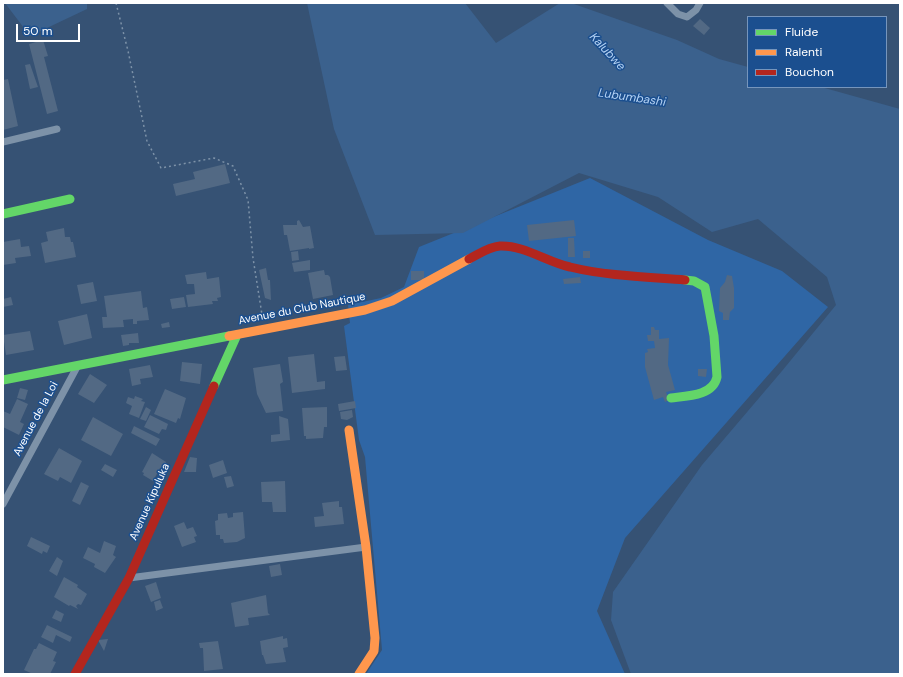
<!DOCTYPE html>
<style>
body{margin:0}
#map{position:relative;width:903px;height:677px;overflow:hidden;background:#365274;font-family:"DM Sans",sans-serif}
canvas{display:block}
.frame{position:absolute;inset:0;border:4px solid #fff;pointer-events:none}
.legend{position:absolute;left:747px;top:16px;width:140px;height:72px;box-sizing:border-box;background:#1b4f8f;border:1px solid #7695bc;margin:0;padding:5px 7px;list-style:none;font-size:12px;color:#fff}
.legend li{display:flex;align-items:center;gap:8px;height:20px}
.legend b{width:20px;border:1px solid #7695bc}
.scale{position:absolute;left:16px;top:24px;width:64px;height:18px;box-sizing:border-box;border:2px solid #fff;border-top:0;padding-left:5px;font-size:12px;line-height:14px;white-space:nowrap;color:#fff;-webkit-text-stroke:3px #1b4f8f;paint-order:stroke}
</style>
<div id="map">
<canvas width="903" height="677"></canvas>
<div class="frame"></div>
<ul class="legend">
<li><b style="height:5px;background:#63d668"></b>Fluide</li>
<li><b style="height:5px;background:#ff974d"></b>Ralenti</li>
<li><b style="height:5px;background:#b3261e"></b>Bouchon</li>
</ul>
<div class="scale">50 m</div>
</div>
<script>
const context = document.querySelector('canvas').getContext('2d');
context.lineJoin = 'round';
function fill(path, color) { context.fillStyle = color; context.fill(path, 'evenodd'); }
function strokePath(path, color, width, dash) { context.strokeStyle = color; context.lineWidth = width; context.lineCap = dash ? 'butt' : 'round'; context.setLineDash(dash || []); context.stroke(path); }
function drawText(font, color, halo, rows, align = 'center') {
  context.font = font + ' "DM Sans",sans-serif'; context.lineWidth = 3; context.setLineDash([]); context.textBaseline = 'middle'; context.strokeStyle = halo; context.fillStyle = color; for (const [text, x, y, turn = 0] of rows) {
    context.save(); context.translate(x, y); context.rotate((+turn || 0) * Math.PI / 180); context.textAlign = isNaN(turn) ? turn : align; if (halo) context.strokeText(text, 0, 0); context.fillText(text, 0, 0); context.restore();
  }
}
const green = new Path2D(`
 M590,178L708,240L782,271L828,307L625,538L597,611L625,674H366L382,650L365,457L359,440L344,326L350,323L348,305L381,298L404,287L419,247Z`);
const water = new Path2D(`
 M5,3H87V9L30,36Z
 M307,3H465L496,43L560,3H571L677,40L719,59L748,67V87H821L900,109V674H631L611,620L613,592L702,465L782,371L836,305L827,277L758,219L712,232L658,197L579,173L463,233L375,235L334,129Z`);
const building = new Path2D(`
 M700,19L710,28L704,35L693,26Z
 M43,40L48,56L44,57L58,111L47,114L29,44Z
 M30,64L38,87L30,89L25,65Z
 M8,79L18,126L3,130V80Z
 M225,164L230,183L176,196L173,184L195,179L193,172Z
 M299,220L303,227L310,226L314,248L309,249V248L290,251L287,235H284L283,225H297V221Z
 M574,220L576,236L529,241L527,225Z
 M64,228L65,237H70L71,242H73L76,257L45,263L41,243L48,241L46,232Z
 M568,238H574L575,257H568Z
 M20,239L21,247L29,246L31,256L15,258L16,263L3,265V242Z
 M298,251L299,260L292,261L291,252Z
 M583,251H590V258H583Z
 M310,260V270L294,272L292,263Z
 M266,268L268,280H270L271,300L265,298L259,270Z
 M324,270L325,275H328L330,277L333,295L313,299L308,273Z
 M411,271H424V280H411Z
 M206,272L207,279L219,277L221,297L217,298L218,301H212L213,304L188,307L186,295L195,294L194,284H187L185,275Z
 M727,275L732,276L734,288V308L730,312L729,320H723V313L719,311L720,288L725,282Z
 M580,277L581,283L564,284L563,279Z
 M93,282L97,301L81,304L77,285Z
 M141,291L143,308L147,307L149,320L137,321V324H133V319L123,320L124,327L103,328L102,317H107L104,296Z
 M11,297L13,305L3,307V299Z
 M184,297L186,307L172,309L170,299Z
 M87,314L92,338L64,345L58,321Z
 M169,322L170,327L162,328L161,324Z
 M651,327H654L655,330H659V339L669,338L668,365L675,390L666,392L669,400L665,402L663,397L654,400L645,367V353L648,352L647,349L655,348L654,341H648L647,335H651Z
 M30,331L34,350L6,355L3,335Z
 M138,333L139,343H129V345L123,346L121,335Z
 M314,354L317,382L325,381V389L292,393L288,357Z
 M345,356L347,370L336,371L334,357Z
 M182,362L202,364L200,384L180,381Z
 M280,364L283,382L280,384L283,411L266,413L257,394L253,368Z
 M150,365L153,377L140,379L141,384L132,386L129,369Z
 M698,369H707L706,377L698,376Z
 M90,374L107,385L94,403L78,394Z
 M20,388L28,390L25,400L17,398Z
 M165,389L186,398L180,419L178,418L176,423L154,414Z
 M135,396L143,399L141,401L145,402L139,418L129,414L132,406L126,403L128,397L134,399Z
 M17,399L28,404L20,422L24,424L19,435L3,427V411L10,414Z
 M355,401L356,408L339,411L338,404Z
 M146,407L151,410L146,421L140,419Z
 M327,407V427H324L323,438L306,439V436H304L302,408Z
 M352,410L353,417L347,420L341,419L340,412Z
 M150,415L168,424L166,430L162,429L159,434L144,427Z
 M279,416L288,419L290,440L271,442V435L280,434Z
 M93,417L123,434L111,456L81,440Z
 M134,426L160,439L156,446L131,433Z
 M59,448L82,461L71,483L60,477L58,481L44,474Z
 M152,453L166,462L163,469L160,468L153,481L143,475L144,473L142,472Z
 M190,457L197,458L196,472H184Z
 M223,460L227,473L213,478L209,465Z
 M105,464L117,470L113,477L101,470Z
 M231,476L234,486L227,488L224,477Z
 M285,481L286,512H273L272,502H262L261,482Z
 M81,482L89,486L80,505L72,501Z
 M339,501V507H342L344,524L315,527L314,517L324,516L322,503Z
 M243,512L245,538L237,542L224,543L223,539H220V535H216L215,521L218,520V514L227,513L228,518L233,517V513Z
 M184,522L187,529L193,527L197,536L194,537L196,542L182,547L174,526Z
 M31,537L50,546L47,553L43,551L42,554L27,546Z
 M104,541L116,546L113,555L116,557L105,573L94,567L95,564L83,558L88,547L100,553Z
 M57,557L63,561L57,576L49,571Z
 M280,564L282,575L271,577L269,566Z
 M64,577L78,585L77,587L87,594L81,605L78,604L76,606L78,609L70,605L69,606L54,597Z
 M156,582L161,598L151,602L145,586Z
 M266,595L268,613L270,615L248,618L249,625L235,627L231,603Z
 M160,600L163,608L156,611L154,602Z
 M56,610L64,614L61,622L52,618Z
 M47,625L72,637L70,642L56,635L53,643L41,637Z
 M283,636V639L287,638L288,647L283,648L286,662L266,664L263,655H262L260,641Z
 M108,639L104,651L98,640Z
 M218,641L223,669L204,671L203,648H200L199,643Z
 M39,643L57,652L53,661L56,662L50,674H33L24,670L34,649H36Z`);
const path = new Path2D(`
 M116,3L128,51L147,141L161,168L214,158L233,166L248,200L253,258L263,321`);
const street = new Path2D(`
 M667,3L678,14L687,17L696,10L700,3
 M3,142L57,129
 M3,504L77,367
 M129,578L366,547`);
const fast = new Path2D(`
 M3,214L70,199
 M3,380L229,336
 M214,386L237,335
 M671,398C687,396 713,396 717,377L714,336L705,287L694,281L685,280`);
const slow = new Path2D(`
 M229,336L365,310L392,301L469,259
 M349,430L366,547L375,638L374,651L359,674`);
const jam = new Path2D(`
 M469,259C479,254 488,247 500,246C524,245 547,262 570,267C607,276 647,277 685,280
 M75,674L129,578L214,386`);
const streetNames = [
 ["Avenue du Club Nautique",302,309,-11],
 ["Avenue de la Loi",36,419,-62],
 ["Avenue Kipuluka",150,502,-66]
];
const waterNames = [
 ["Kalubwe",607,52,47],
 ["Lubumbashi",632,98,8]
];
fill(green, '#2f66a5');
fill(water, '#3b618d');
fill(building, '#526984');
strokePath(path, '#7d92a8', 1.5, [2, 3]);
strokePath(street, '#7d92a8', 7);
strokePath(fast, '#63d668', 9);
strokePath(slow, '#ff974d', 9);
strokePath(jam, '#b3261e', 9);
drawText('11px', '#fff', '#1b4f8f', streetNames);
drawText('italic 12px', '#b5d3f5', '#1b4f8f', waterNames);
</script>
